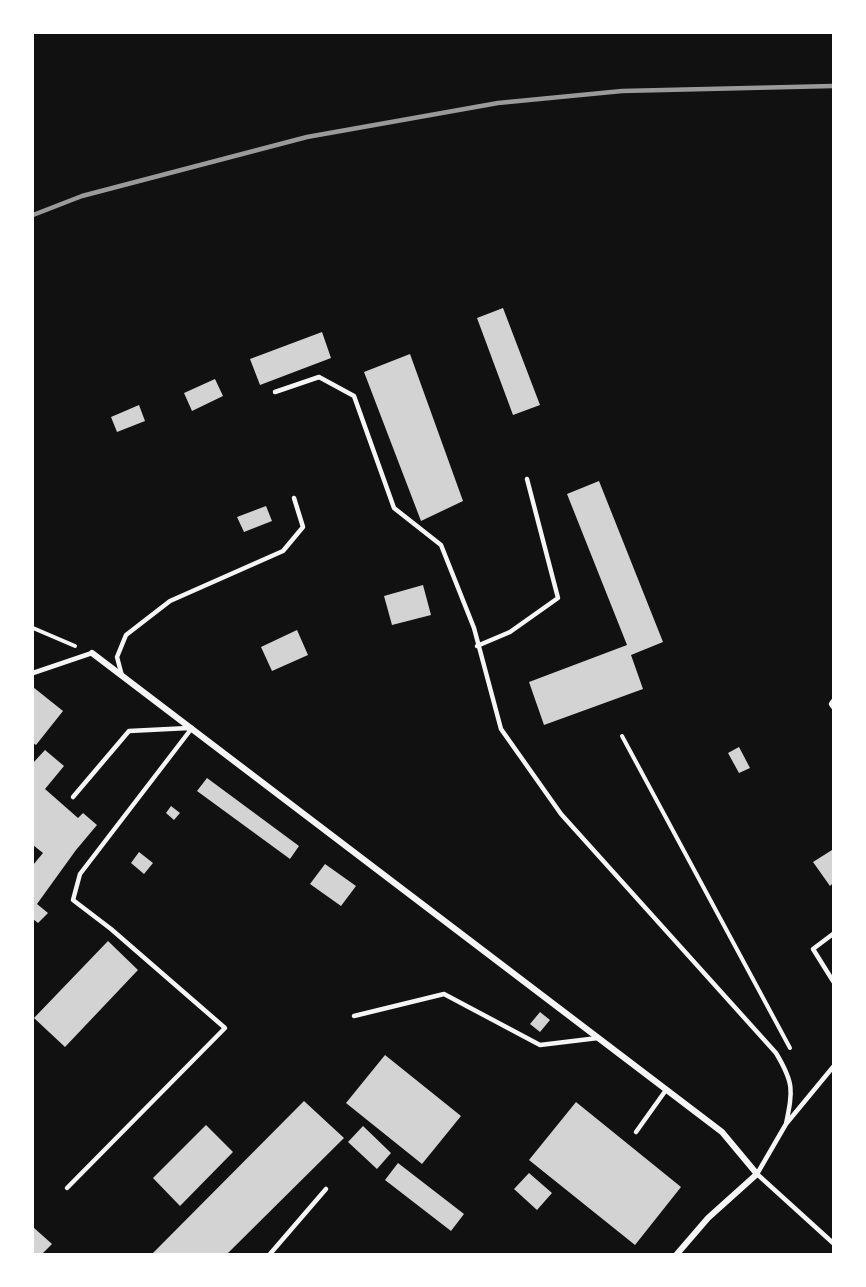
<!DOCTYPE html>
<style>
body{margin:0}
#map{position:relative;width:866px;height:1287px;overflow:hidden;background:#111;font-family:"DM Sans",sans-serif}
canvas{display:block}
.frame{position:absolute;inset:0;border:34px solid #fff;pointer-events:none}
</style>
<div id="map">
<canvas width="866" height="1287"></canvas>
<div class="frame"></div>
</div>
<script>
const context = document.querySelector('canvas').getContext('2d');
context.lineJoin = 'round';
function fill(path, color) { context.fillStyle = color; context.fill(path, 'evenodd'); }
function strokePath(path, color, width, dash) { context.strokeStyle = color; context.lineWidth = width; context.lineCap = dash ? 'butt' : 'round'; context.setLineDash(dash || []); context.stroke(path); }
const building = new Path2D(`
 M503,308L540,405L513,415L477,318Z
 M322,332L331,358L260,385L250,359Z
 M410,354L463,501L421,521L364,372Z
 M215,379L223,396L192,411L184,393Z
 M139,405L145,421L117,432L111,417Z
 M599,481L663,642L631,655L643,689L544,725L529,682L627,645L567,494Z
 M266,506L272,521L244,532L237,517Z
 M423,585L431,615L392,625L384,596Z
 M297,630L308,655L272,671L261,647Z
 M33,687L63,711L36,745L33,743Z
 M739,747L750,768L739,773L728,753Z
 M45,750L64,766L45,789L78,818L83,813L97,825L76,850L37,904L48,913L38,923L33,919V865L43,853L33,845V763Z
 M207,778L299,846L290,859L197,791Z
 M171,806L180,813L174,820L166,813Z
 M832,850L833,883L830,886L813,862Z
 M139,852L153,863L144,874L131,863Z
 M325,864L356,886L341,906L310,884Z
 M108,941L138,970L65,1047L34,1018Z
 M540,1012L550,1020L540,1032L530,1024Z
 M385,1055L461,1116L422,1164L346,1103Z
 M304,1101L344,1138L227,1254H152Z
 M576,1102L681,1187L635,1245L529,1160Z
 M206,1125L233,1152L180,1206L153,1178Z
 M363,1126L391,1153L377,1169L348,1142Z
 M398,1163L464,1214L451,1231L385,1180Z
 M529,1173L552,1193L537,1210L514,1189Z
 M33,1227L52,1244L42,1254H33Z`);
const path = new Path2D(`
 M33,628L75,646
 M622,736L790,1048`);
const service = new Path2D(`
 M275,392L319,377L354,396L394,508L441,545L474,628L501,729L561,814L776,1053C794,1083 793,1090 786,1124
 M477,646L510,632L558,598L527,479
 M33,673L92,653
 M122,676L117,657L126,635L170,601L283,551L303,527L294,498
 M833,701L831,704L833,707
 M73,797L129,731L189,728
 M833,934L813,949L833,981
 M354,1016L444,994L540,1045L598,1038
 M833,1067L786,1124L757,1174L833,1243
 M636,1132L666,1090
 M67,1188L225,1028L111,929L73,900L80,874L192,728
 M270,1254L326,1189`);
const minor = new Path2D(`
 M92,653L722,1132L757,1174L708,1218L677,1254`);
const rail = new Path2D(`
 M33,215L82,196L307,137L498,103L622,91L833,86`);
fill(building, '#d3d3d3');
strokePath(path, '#f5f5f5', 4);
strokePath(service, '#f5f5f5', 4.5);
strokePath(minor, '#f5f5f5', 6);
strokePath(rail, '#9a9a9a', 4.5);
</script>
